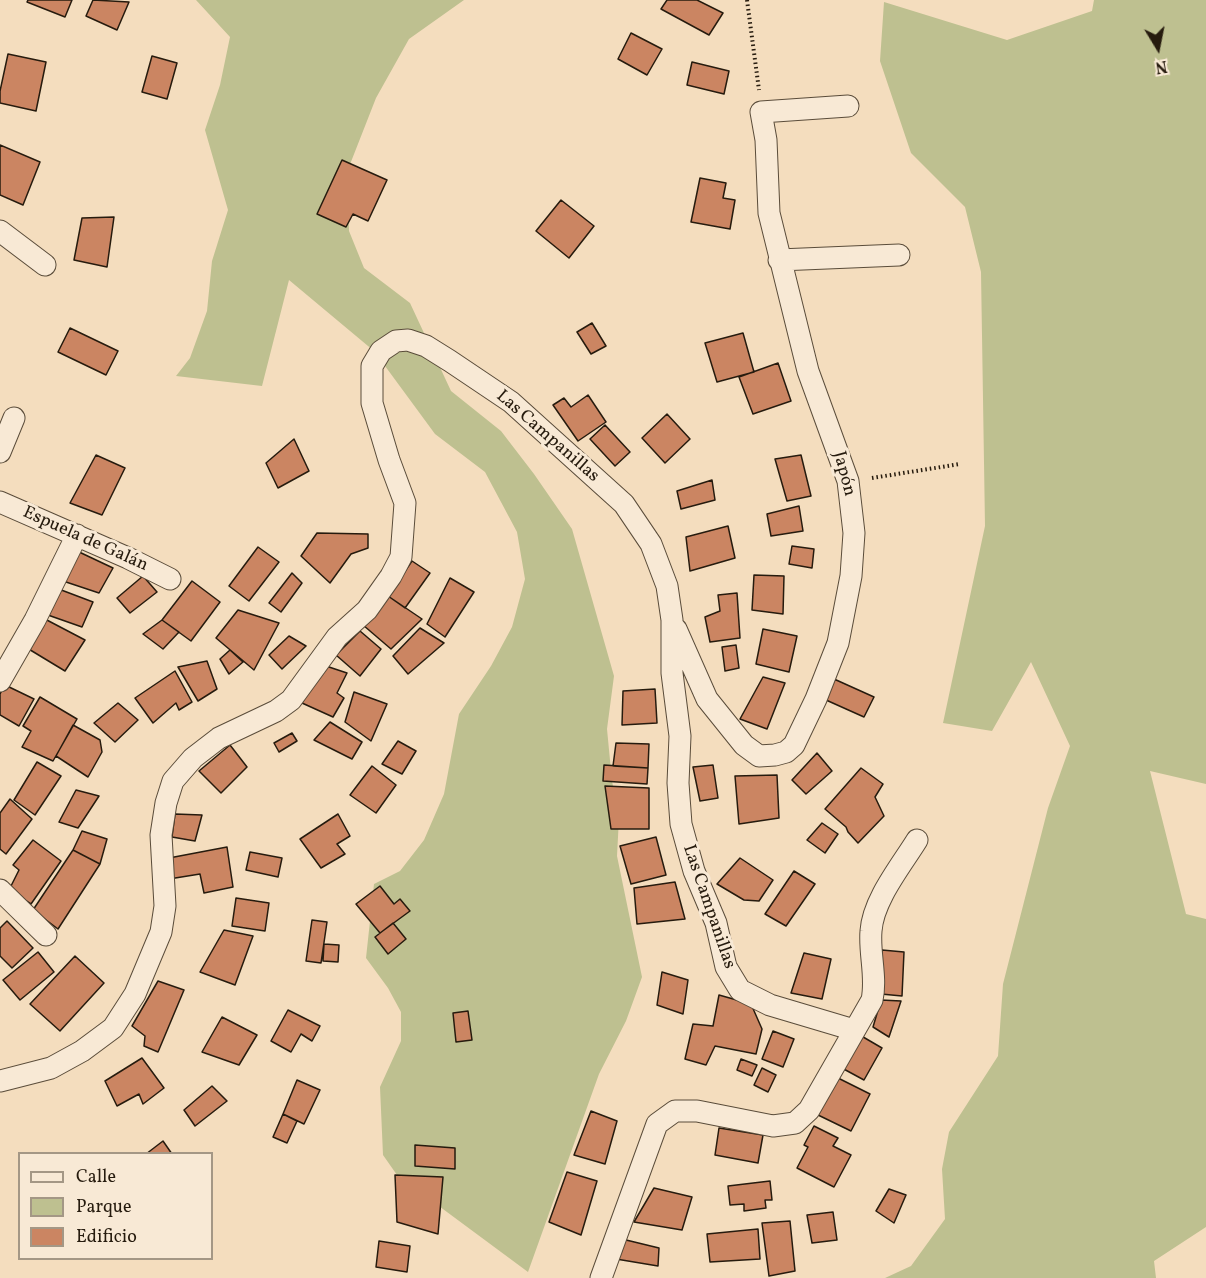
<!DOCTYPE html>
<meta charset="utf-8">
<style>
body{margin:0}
#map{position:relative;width:1206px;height:1278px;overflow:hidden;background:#f4ddbe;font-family:Vollkorn,serif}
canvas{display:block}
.legend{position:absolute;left:18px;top:1152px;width:195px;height:108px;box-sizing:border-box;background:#f8e9d5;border:2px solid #a49785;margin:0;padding:8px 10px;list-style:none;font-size:18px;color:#261b0e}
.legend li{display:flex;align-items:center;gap:12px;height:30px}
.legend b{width:30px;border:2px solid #a49785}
.north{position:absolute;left:1128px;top:18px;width:60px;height:60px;-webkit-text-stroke:4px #f8e9d5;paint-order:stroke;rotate:170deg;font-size:16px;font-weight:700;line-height:24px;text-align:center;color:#261b0e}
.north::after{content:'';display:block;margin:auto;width:21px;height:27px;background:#261b0e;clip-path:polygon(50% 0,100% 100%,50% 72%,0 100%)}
</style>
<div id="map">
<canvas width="1206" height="1278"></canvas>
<ul class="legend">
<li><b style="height:8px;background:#f8e9d5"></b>Calle</li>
<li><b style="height:16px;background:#bec090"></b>Parque</li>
<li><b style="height:16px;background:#cb8562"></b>Edificio</li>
</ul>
<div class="north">N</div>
</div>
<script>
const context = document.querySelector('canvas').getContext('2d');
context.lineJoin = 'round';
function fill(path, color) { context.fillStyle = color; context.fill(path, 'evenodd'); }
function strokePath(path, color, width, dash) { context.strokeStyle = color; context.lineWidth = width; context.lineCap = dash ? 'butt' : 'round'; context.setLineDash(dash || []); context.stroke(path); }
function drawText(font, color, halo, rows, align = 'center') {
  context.font = font + ' Vollkorn,serif'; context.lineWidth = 6; context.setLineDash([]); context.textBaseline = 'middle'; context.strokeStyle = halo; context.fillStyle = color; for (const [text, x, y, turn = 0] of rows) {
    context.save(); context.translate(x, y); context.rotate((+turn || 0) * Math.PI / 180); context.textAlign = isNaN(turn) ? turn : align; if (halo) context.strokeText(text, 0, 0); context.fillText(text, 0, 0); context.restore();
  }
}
const green = new Path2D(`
 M196,0H464L409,39L376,98L347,172L349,231L364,268L410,303L451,391L501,431L534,474L572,529L614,676L607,729L612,781L619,818L617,856L642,977L626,1021L599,1074L528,1272L397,1175L383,1155L380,1087L401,1041V1012L388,988L366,958L374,884L400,871L424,840L444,794L459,714L491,666L512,627L525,579L517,532L485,472L435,434L374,351L289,280L262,386L176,376L190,358L207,311L212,261L228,210L205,130L220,85L230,37Z
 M1094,0H1206V784L1150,771L1186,914L1206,919V1227L1154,1261L1156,1278H885L911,1266L945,1219L942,1169L949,1132L998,1056L1003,984L1048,808L1070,746L1031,662L992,731L943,723L985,526L981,272L965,207L911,153L880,61L884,2L1007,40L1092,11Z`);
const building = new Path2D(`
 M28,0H72L65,17L27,2Z
 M93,0L129,2L117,30L86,16Z
 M667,0H697L723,13L709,35L661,9Z
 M631,33L662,49L647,75L618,59Z
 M8,54L46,62L36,111L0,103V91Z
 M152,56L177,63L167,99L142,92Z
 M692,62L729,71L724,94L687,85Z
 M0,145L40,162L23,205L0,195Z
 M342,160L387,180L368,221L353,214L346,227L317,214Z
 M700,178L726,183L723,198L735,200L730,229L691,222Z
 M561,200L594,226L569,258L536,231Z
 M114,217L107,267L74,260L82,218Z
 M592,323L606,346L591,354L577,332Z
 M70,328L118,351L106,375L58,352Z
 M743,333L754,372L717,382L705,343Z
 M778,363L791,401L753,414L739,377Z
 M588,395L606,422L578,441L553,405L564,398L571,407Z
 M667,414L690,439L665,463L642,438Z
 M605,425L630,452L615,466L590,439Z
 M294,439L309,471L278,488L266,463Z
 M96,455L125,468L102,515L70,503Z
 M801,455L811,496L787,501L775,459Z
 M712,480L715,500L681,509L677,491Z
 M799,506L803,531L771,536L767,514Z
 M728,526L735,558L690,571L686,537Z
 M317,533L368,534V548L351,554L330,583L301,556Z
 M792,546L814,549L812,568L789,564Z
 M258,547L279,562L249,601L229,586Z
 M77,551L113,568L99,593L60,580Z
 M412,561L430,573L405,608L388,596Z
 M292,573L302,583L281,612L269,603Z
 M754,575L784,576L783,614L752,610Z
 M143,576L157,592L130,613L117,598Z
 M450,578L474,592L445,637L427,624Z
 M192,581L220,602L191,641L162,620Z
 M56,588L93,602L82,627L45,614Z
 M737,593L740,638L710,642L705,617L720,611L718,595Z
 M388,596L422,619L391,649L363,625Z
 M238,610L279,623L254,670L216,638Z
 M43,618L85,640L65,671L27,648Z
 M162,620L179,632L163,649L143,634Z
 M420,628L444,643L408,674L393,656Z
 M763,629L797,636L789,672L756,664Z
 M360,631L381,649L360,676L336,655Z
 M289,636L306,646L282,669L269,655Z
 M736,645L739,668L725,671L722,647Z
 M230,650L243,662L229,674L220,659Z
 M207,661L217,689L198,701L178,667Z
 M323,665L347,673L337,693L344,698L333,717L302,703Z
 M175,671L192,702L179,710L176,703L153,723L135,698Z
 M763,677L785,683L767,729L740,719Z
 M834,679L874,697L864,717L826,700Z
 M5,685L34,699L19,726L0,715V694Z
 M655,689L657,723L622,725L623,691Z
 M354,692L387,704L371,741L345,722Z
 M40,697L77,719L53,761L22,747L31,731L23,726Z
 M118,703L138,720L115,742L94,723Z
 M330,722L362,742L352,759L314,740Z
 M73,725L100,740L102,752L88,777L56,756Z
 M292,733L297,741L279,752L274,743Z
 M398,741L416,751L402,774L382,764Z
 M616,743L649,744L648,768L613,766Z
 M230,745L247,767L221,793L199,771Z
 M817,753L832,771L806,794L792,780Z
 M37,762L61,776L35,815L14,800Z
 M604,765L648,768L647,784L603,781Z
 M713,765L718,798L700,801L693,767Z
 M372,766L396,785L376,813L350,795Z
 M861,768L883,784L875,797L884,816L858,843L848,832L846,827L825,809Z
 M777,775L779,818L739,824L735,776Z
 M605,786L649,788V829H611Z
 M76,790L99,796L78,828L59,822Z
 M10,799L32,819L6,854L0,849V813Z
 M175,814L202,815L195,841L172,837Z
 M338,814L350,836L337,844L345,854L321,868L300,839Z
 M822,823L838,834L825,853L807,840Z
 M82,831L107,839L100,864L73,850Z
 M656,837L666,875L631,884L620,846Z
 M33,840L61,861L31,904L9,890L19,870L13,865Z
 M227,847L233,887L204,893L200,874L169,879V858Z
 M73,850L100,864L58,929L33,910Z
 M250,852L282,858L278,877L246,870Z
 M740,858L773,880L759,901L744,900L717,884Z
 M794,871L815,884L786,926L765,914Z
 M675,882L685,919L637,924L634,888Z
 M380,886L394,904L400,899L410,911L380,933L356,904Z
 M236,898L269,903L265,931L232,926Z
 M312,920L327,922L321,963L306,961Z
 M7,921L33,948L12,968L0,956V928Z
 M393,923L406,939L388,954L375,937Z
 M224,930L253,936L235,985L200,972Z
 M324,944L339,945L338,962L323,961Z
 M882,950L904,952L902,996L881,994Z
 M38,952L54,972L20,1000L3,980Z
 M804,953L831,959L822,999L791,993Z
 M75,956L104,983L60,1031L30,1004Z
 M662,972L688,980L683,1014L657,1005Z
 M158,981L184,990L158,1052L144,1046L145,1036L132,1026Z
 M719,995L751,1004L762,1029L756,1054L715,1046L706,1065L685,1059L693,1024L713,1026Z
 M881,1000L901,1001L889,1037L873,1027Z
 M288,1010L320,1026L312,1041L301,1034L291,1052L271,1041Z
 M468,1011L472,1040L456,1042L453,1013Z
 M222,1017L257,1035L239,1065L202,1052Z
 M773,1031L794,1039L783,1067L762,1059Z
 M858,1034L882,1048L864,1080L840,1067Z
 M142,1058L164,1088L143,1104L139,1094L117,1106L105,1081Z
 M741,1059L757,1065L752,1076L737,1070Z
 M762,1068L776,1075L768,1092L754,1085Z
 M834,1076L870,1094L851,1131L816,1114Z
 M297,1080L320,1090L304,1124L283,1114Z
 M212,1086L227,1101L195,1126L184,1110Z
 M591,1111L617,1121L605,1164L574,1155Z
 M283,1114L297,1121L287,1143L273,1137Z
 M814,1126L838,1138L833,1146L851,1155L834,1187L797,1168L808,1147L804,1145Z
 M719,1128L763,1135L758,1163L715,1155Z
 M163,1141L172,1154H146Z
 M415,1145L455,1148V1169L415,1166Z
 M567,1172L597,1181L581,1235L549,1222Z
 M395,1175L443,1177L438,1234L397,1222Z
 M770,1181L772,1200H765L766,1208L744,1211V1204L730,1205L728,1186Z
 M654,1188L692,1197L682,1230L634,1222Z
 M889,1189L906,1195L894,1223L876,1211Z
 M833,1212L837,1240L812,1243L807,1215Z
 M790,1221L795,1271L769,1276L762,1223Z
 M758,1229L760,1259L710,1262L707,1234Z
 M622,1239L659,1248L658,1266L616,1259Z
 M379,1241L410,1246L407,1272L376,1267Z`);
const path = new Path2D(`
 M747,0L759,90
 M872,478L960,464`);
const minor = new Path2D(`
 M0,231L45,265
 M779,260L899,255
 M0,452L14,418
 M0,502L128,558L170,579
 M676,629L707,699L744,745L759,756L775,755L786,752L794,745L816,699L838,643L851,576L854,533L848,481L808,371L769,213L766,140L761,112L848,106
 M0,681L35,620L77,535
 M0,890L46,935
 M0,1081L51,1068L82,1051L113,1028L135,994L161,932L165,906L161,835L166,803L173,781L193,758L219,738L276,711L291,700L337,637L367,610L391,576L401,557L405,503L389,460L372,403V366L381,351L396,341L408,340L426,346L450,361L511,402L624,504L651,544L667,586L672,620V673L680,736L678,783L681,824L694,871L716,923L726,967L740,990L770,1005L854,1030
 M601,1278L657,1124L675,1111H697L773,1126L795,1123L809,1110L872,1000C877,977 869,954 871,931C873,900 901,866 917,840`);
const streetNames = [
 ["Las Campanillas",547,437,41],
 ["Japón",843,474,75],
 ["Espuela de Galán",85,540,24],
 ["Las Campanillas",708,907,71]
];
fill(green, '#bec090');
fill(building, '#cb8562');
strokePath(building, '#261b0e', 1.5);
strokePath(minor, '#5a4c3a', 23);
strokePath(path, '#261b0e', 4, [1.5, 3]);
strokePath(minor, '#f8e9d5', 21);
drawText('18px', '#261b0e', '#f8e9d5', streetNames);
</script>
